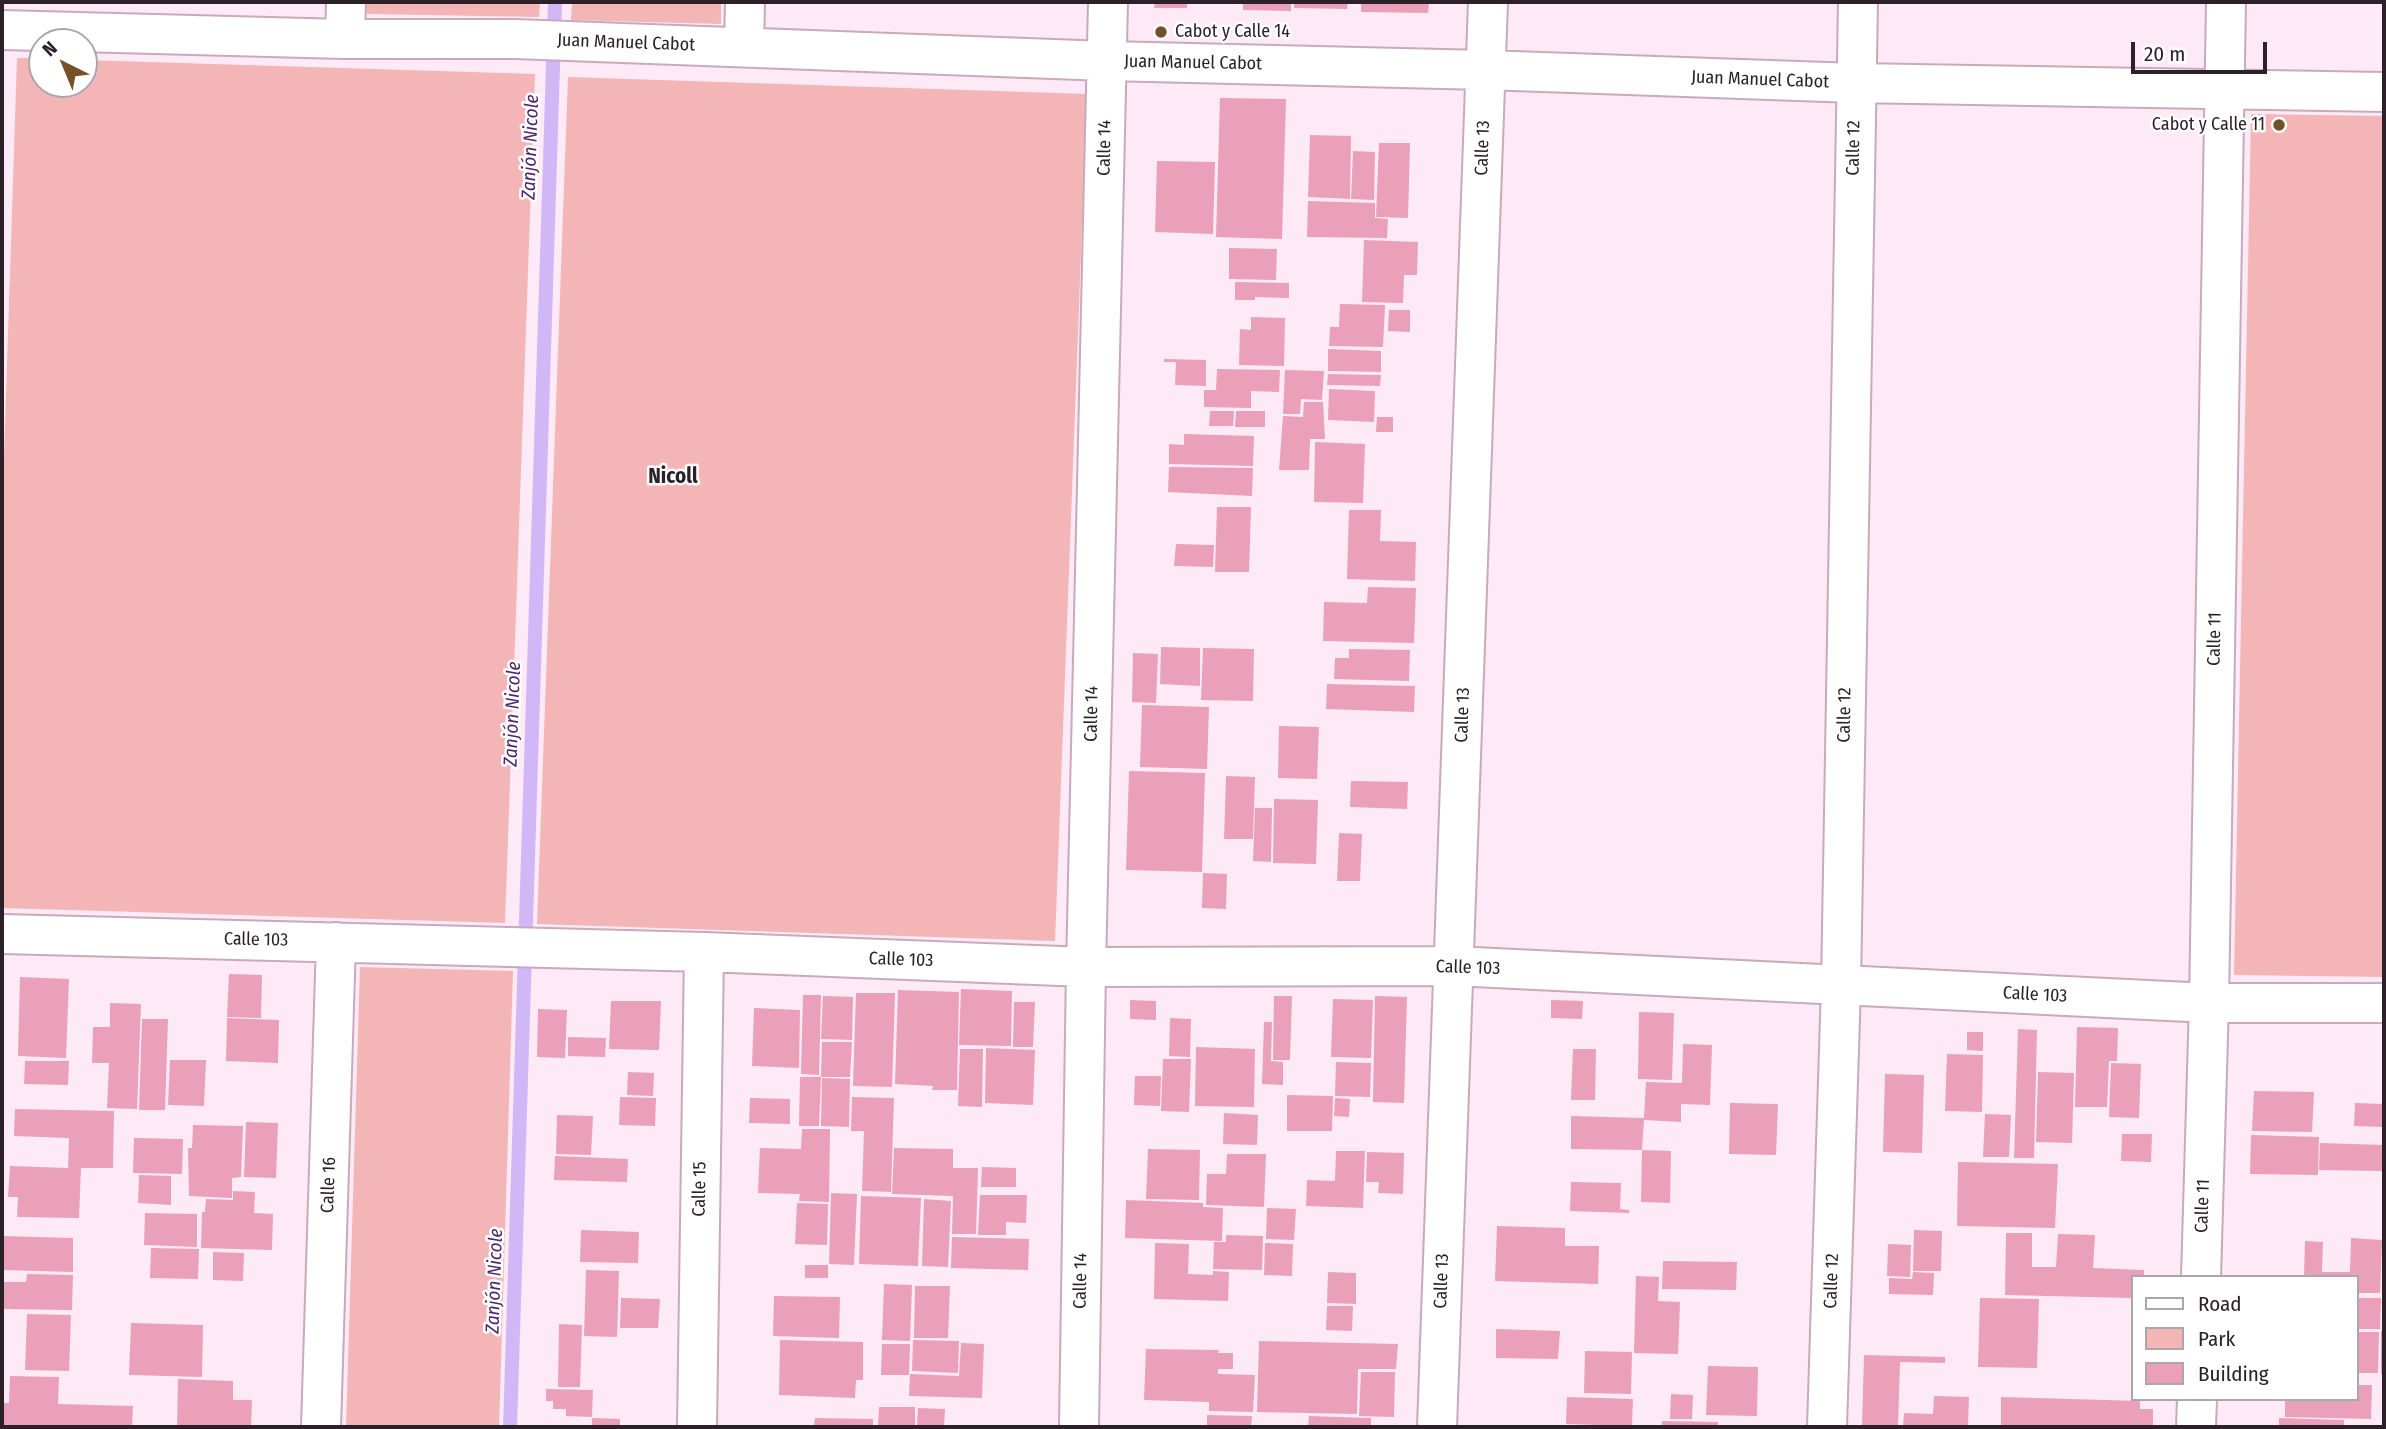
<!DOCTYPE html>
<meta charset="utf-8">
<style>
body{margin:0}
#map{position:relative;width:2386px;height:1429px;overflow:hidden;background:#fdeaf6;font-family:"Fira Sans Condensed",sans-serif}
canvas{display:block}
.frame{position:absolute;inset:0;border:4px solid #2c2128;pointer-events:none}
.legend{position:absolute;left:2131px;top:1275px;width:228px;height:126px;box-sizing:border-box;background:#fff;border:2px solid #aba6a9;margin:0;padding:9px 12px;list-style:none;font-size:21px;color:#2c2128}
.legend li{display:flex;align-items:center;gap:14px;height:35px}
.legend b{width:35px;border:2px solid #aba6a9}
.north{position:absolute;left:28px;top:28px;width:70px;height:70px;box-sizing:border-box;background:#fff;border:2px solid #aba6a9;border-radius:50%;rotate:317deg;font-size:19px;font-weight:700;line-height:28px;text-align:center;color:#2c2128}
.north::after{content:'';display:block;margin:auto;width:24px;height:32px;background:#735229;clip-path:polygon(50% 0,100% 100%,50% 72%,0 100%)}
.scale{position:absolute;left:2131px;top:42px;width:136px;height:32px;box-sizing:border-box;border:4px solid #2c2128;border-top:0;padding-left:9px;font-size:21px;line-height:24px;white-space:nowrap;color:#2c2128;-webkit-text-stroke:5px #fff;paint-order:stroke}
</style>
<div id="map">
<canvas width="2386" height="1429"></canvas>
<div class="frame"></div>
<ul class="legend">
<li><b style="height:9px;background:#fff"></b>Road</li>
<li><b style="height:19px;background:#f4b5b7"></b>Park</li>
<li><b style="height:19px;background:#eaa0b8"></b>Building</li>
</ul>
<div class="north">N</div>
<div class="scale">20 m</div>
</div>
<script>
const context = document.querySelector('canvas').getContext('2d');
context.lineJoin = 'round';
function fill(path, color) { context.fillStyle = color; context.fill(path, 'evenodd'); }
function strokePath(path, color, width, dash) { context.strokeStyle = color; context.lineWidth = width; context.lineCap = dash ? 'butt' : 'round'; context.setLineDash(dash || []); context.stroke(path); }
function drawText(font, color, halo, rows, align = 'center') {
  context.font = font + ' "Fira Sans Condensed",sans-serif'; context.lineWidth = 5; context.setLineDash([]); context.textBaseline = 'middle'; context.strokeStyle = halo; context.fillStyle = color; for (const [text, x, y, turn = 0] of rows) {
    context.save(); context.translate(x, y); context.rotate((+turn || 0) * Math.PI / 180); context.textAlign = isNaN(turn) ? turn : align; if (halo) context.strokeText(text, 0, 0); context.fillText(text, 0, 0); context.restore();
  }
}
const green = new Path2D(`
 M367,2H540L539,17L367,14Z
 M572,2H721V24L571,20Z
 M17,58H42V84H84V60L535,74L505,923L2,908V518Z
 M568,77L1087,94L1055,941L537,924Z
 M2251,114L2384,116V977L2234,975Z
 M360,967L513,971L499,1427H346Z`);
const stream = new Path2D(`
 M510,1427L555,2`);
const building = new Path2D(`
 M1155,2H1187V8H1154Z
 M1243,2H1291V11L1243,10Z
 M1294,2H1348L1347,9L1294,8Z
 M1361,2H1429L1428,13L1361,12Z
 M1220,98L1286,99L1282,239L1216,237Z
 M1310,135L1351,136L1350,199L1308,197Z
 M1379,143H1410L1408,218L1376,217Z
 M1353,151L1375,152L1374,200L1351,199Z
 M1157,161L1215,162L1213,234L1155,232Z
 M1308,201L1375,203V218L1388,219L1387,238L1307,237Z
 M1364,240L1418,242L1417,275H1404L1403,303L1362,302Z
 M1229,248L1277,249L1276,280L1229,279Z
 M1235,282L1289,283V298L1255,297V300H1235Z
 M1340,304L1385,305L1383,347L1329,346L1330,327H1339Z
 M1389,310H1410V332L1388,331Z
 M1251,317L1285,318L1284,366L1239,365L1240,329L1251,330Z
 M1328,349L1381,351V372L1328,371Z
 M1164,359L1206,360V386L1175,385L1176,362H1164Z
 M1217,369L1280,370L1279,392L1251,391V408L1204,407V390H1216Z
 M1285,370L1324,371L1322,400L1301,399L1300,414H1283Z
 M1328,374L1381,375L1380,386L1327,385Z
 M1329,389L1375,391L1374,422L1328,420Z
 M1304,402H1323L1325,439H1310L1309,470H1279L1283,416L1303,417Z
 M1210,411H1234L1233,426H1209Z
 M1236,411H1265V427H1235Z
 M1377,417H1393V432H1376Z
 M1184,434L1254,436L1253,466L1169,464V444L1184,445Z
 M1315,442L1365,444L1363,503L1314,502Z
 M1169,467L1253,468L1252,496L1168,492Z
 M1217,507H1251L1249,572H1215Z
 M1349,510H1381L1380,541L1416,542L1415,581L1347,579Z
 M1176,544L1214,545L1213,567L1174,566Z
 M1368,587L1416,588L1414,643L1323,641L1324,602L1367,603Z
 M1161,647L1200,648V686L1160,684Z
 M1203,648L1254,649L1253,701L1201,700Z
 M1349,649L1410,650L1409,681L1334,679L1335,658H1349Z
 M1133,653L1158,654L1156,703L1132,702Z
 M1327,684L1415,686L1414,712L1326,709Z
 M1142,705L1209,707L1207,769L1140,767Z
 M1279,726L1319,727L1317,779L1278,778Z
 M1129,771L1205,773L1202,872L1126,870Z
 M1226,776L1255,777L1253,839H1224Z
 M1351,781L1408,782L1407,809L1350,807Z
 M1274,799L1318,800L1316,864L1273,863Z
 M1255,808H1272L1271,862L1253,861Z
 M1339,833L1362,834L1360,881H1337Z
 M1203,873L1227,874L1226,909L1202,908Z
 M229,974L262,975L261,1018L227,1017Z
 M20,977L69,979L66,1058L18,1056Z
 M961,989L1012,991L1011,1046L959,1045Z
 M898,990L959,992L957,1090H932L933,1086L895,1084Z
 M856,993H895L892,1087L853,1086Z
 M803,995H821L819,1075L801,1074Z
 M823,996L853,997L852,1040L821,1039Z
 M1274,996H1292L1290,1060H1273Z
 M1375,996L1407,997L1404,1103L1373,1102Z
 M1333,999L1373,1000L1371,1058L1331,1057Z
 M1130,1000L1156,1001V1020L1130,1019Z
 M1551,1000L1583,1001L1582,1019L1551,1018Z
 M611,1001H661L659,1050L609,1049Z
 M1014,1002H1035L1033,1047H1013Z
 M110,1003L141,1004L137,1109L107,1108L109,1063H92L93,1027H110Z
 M754,1008L800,1010L799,1068L752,1066Z
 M538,1009L567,1010L565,1058L537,1057Z
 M1639,1012L1674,1013L1672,1080L1638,1079Z
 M227,1018L279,1020L278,1063L226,1061Z
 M1170,1018L1191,1019L1190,1057L1169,1056Z
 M142,1019H168L165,1110H139Z
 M1264,1022H1272L1271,1061L1283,1062V1085L1262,1084Z
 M2077,1027L2118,1028L2117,1061H2109L2107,1107H2075Z
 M2018,1029L2037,1030L2034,1158H2014Z
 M1967,1032H1983V1051L1967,1050Z
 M568,1037L606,1038L605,1057L568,1056Z
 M822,1042H852L850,1077H821Z
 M1683,1044L1712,1045L1710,1105L1681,1104V1122L1644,1120L1642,1150L1571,1149V1116L1644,1118L1646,1082L1682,1083Z
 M1196,1047L1255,1049L1254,1107L1195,1106Z
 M986,1048L1035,1050L1033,1105L985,1103Z
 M960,1049H983L982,1107L958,1106Z
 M1573,1049H1596L1595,1100H1571Z
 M1947,1054L1983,1055L1982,1112L1945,1111Z
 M1163,1059H1191L1189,1112L1161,1111Z
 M170,1060H206L204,1106L168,1105Z
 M25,1061H69L68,1085L24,1084Z
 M1336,1062L1371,1063L1370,1097L1335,1096Z
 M2111,1063L2141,1064L2139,1118L2109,1117Z
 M628,1072L654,1073L653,1096L627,1095Z
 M2038,1072L2074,1073L2072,1143L2036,1142Z
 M1885,1074L1924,1075L1922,1153L1883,1152Z
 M1135,1076H1161L1160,1106L1134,1105Z
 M800,1077H821L819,1126H799Z
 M822,1078L850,1079L849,1127L821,1126Z
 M2254,1091L2314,1092L2312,1132L2252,1131Z
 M1287,1095L1333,1096L1332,1131H1287Z
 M620,1097L656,1098L655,1126L619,1125Z
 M852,1097L894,1098L891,1192L862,1191L864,1131H851Z
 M750,1098L790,1099V1124L749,1123Z
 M1335,1098L1350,1099L1349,1117L1334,1116Z
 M1730,1103L1778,1104L1776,1155L1729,1154Z
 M2355,1103L2384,1104V1127L2354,1126Z
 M15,1109L114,1111L113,1168H81L79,1218L17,1217L18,1197H8L10,1166L68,1168L69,1138L14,1136Z
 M1224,1113L1258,1115L1257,1145L1223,1144Z
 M1985,1114L2011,1115L2009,1157H1983Z
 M557,1115L593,1116L591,1155L556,1154Z
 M246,1122L278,1123L276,1178L244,1177Z
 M193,1125L243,1126L241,1177L232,1178V1198L189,1196L188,1148H192Z
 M802,1129H830L829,1202L799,1201L800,1194L758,1193L760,1148L801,1149Z
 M2122,1134H2152L2151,1162L2121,1161Z
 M2251,1135L2319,1137L2318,1175L2250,1174Z
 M134,1138L183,1139L182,1174L133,1173Z
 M2320,1143L2384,1145V1171L2319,1170Z
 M894,1148L953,1149V1168H978L976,1234H952L953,1196L892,1194Z
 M1148,1149L1200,1150L1199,1200L1146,1199Z
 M1642,1150L1671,1151L1670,1203L1641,1202Z
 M1336,1151H1365L1363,1208L1306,1206L1307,1180L1335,1181Z
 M1367,1152L1404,1153L1403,1194L1378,1193L1379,1182H1366Z
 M1227,1154H1266L1264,1207L1206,1205L1207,1174H1226Z
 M555,1156L628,1159L627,1182L554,1180Z
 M1958,1162L2058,1164L2055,1228L1957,1226Z
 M982,1167L1016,1168V1187H981Z
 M139,1175L171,1176V1205L138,1203Z
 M1571,1182L1621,1183L1620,1209L1629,1210V1213L1570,1211Z
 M233,1191L255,1192L254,1213L273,1214L272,1250L201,1248L202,1212H205L206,1199L233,1200Z
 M831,1193L857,1194L854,1265L829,1264Z
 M980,1195H1027L1026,1223L1006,1222V1235H978Z
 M861,1196L921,1198L918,1266L859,1264Z
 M924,1199L951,1201L948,1267L922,1266Z
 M1126,1200L1203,1203V1207L1223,1208L1222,1241L1125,1238Z
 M797,1203L828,1204L827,1245L795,1244Z
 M1267,1208L1296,1209L1294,1240L1266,1239Z
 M145,1213L197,1214V1247L144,1245Z
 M1497,1226L1565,1228V1246H1599L1598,1284L1495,1281Z
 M581,1230L639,1232L638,1263L580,1262Z
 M1914,1230L1942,1231L1941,1271H1913Z
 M2006,1233H2032V1267H2056L2058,1234L2095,1235L2093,1268L2144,1270V1277H2132V1298L2005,1295Z
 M1226,1235L1263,1236L1262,1270L1213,1269L1214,1242H1226Z
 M2,1236L73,1238V1272L2,1270Z
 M952,1237L1029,1239L1028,1270L951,1268Z
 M2351,1238L2382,1240L2380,1293H2356V1277H2304L2305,1241L2323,1242L2322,1272H2350Z
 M1155,1243L1189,1244L1188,1274L1213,1275V1271L1229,1272L1228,1301L1154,1299Z
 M1265,1243L1293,1244L1292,1276L1264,1275Z
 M1888,1244L1911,1245L1910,1277L1887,1276Z
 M151,1248L199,1249L198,1279L150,1278Z
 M213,1252L244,1253L243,1281L213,1280Z
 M1663,1261L1737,1262L1736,1290L1662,1289Z
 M805,1265H828V1278H805Z
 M586,1270L619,1271L617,1337L584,1336Z
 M1328,1272L1356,1273V1304L1327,1303Z
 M1913,1272L1934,1273L1933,1295L1889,1294V1278L1912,1279Z
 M27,1274L73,1275L72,1310L2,1309V1282H26Z
 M1636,1276L1659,1277L1658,1301L1680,1302L1678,1354L1634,1353Z
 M884,1284L912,1285L910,1341L882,1340Z
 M915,1286H950L948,1338H914Z
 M774,1296L840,1297L839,1338L773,1336Z
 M621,1298L660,1299L658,1328H620Z
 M1980,1298L2039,1299L2037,1368L1978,1367Z
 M2356,1298H2381L2380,1329H2356Z
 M1327,1306H1353L1352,1331L1326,1330Z
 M27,1314L71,1315L69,1371L25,1370Z
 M131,1323L203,1325L202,1377L129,1375Z
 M559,1324L582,1325L580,1387H558Z
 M1496,1329L1560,1331L1558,1359L1496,1358Z
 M2381,1331L2384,1332V1374H2381Z
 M2356,1332H2379L2378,1373H2356Z
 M780,1340L863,1342V1380H856L855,1398L779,1395Z
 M913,1340L959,1341L958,1373L912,1371Z
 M1259,1341L1398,1344L1396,1369H1358L1357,1414L1257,1412Z
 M961,1343L984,1344L982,1398L909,1396L910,1374L959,1376Z
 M882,1344H910L909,1375H881Z
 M1146,1349L1219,1350L1218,1353H1233V1369H1218V1374L1255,1375L1253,1412L1209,1411V1402L1144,1400Z
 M1585,1351L1632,1352L1631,1394L1584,1393Z
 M1864,1355L1945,1357V1363L1900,1362L1898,1427H1862Z
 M1708,1366L1758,1367L1757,1416L1706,1415Z
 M1361,1372H1395L1394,1417L1359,1416Z
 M10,1376L59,1377L58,1404L133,1406L132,1427H2V1403H9Z
 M178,1379L233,1381V1400H252L251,1427H177Z
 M2356,1385H2372L2371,1419L2285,1417V1399H2356Z
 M546,1389L593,1390L592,1417L566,1416V1409H553V1401H546Z
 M1671,1394L1693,1395L1692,1419H1670Z
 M1934,1396L1969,1397L1968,1427H1903L1904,1413L1933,1414Z
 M1567,1397L1633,1399L1632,1426L1566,1424Z
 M2001,1397L2140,1401V1409H2153V1427H2001Z
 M879,1407H915V1427H878Z
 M918,1408L945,1409L944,1427H917Z
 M1207,1415L1252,1416L1251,1427H1207Z
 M1309,1416L1371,1418V1427H1308Z
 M592,1418L620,1419V1427H592Z
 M815,1418L873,1419V1427H814Z
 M2279,1418L2344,1420V1427H2279Z
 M1662,1421L1718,1422V1427H1662Z`);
const minor = new Path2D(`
 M2,30L345,39H515L1107,61L1485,70L1855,83L2384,92
 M345,39L346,2
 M744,47L745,2
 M2,934L704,952L1086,967L1454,966L2209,1003H2384
 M2201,1277L2209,1003L2226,2
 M321,1427L336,942
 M697,1427L704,952
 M1079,1427L1086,967L1108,2
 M1437,1427L1488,2
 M1827,1427L1841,986L1858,2
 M2196,1427L2197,1399`);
const markers = [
 [1161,32,7,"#735229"],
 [2279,125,7,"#735229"]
];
const poiNames = [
 ["Cabot y Calle 14",1175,32],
 ["Cabot y Calle 11",2265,125,"right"]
];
const streetNames = [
 ["Juan Manuel Cabot",626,43,2],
 ["Juan Manuel Cabot",1193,63,1],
 ["Juan Manuel Cabot",1760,80,2],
 ["Calle 14",1105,148,-89],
 ["Calle 13",1483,148,-88],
 ["Calle 12",1854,148,-89],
 ["Calle 11",2215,639,-89],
 ["Calle 14",1092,714,-89],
 ["Calle 13",1463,715,-88],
 ["Calle 12",1845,715,-89],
 ["Calle 103",256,940,1],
 ["Calle 103",901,960,2],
 ["Calle 103",1468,968,2],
 ["Calle 103",2035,995,3],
 ["Calle 16",329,1185,-88],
 ["Calle 15",700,1189,-89],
 ["Calle 11",2203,1206,-88],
 ["Calle 14",1081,1281,-89],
 ["Calle 13",1442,1281,-88],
 ["Calle 12",1832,1281,-88]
];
const waterNames = [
 ["Zanjón Nicole",531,147,-88],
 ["Zanjón Nicole",513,714,-88],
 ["Zanjón Nicole",495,1281,-88]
];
const quarterNames = [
 ["Nicoll",673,477]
];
fill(green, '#f4b5b7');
strokePath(stream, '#d1b7f6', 14);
fill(building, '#eaa0b8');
strokePath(minor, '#c7aabc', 42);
strokePath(minor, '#fff', 38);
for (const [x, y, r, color] of markers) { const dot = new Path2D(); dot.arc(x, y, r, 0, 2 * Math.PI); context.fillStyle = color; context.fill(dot); strokePath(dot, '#fff', 2.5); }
drawText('18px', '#2c2128', '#fff', poiNames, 'left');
drawText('18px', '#2c2128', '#fff', streetNames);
drawText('italic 19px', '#4a256e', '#fff', waterNames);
drawText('bold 21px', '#2c2128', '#fff', quarterNames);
</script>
